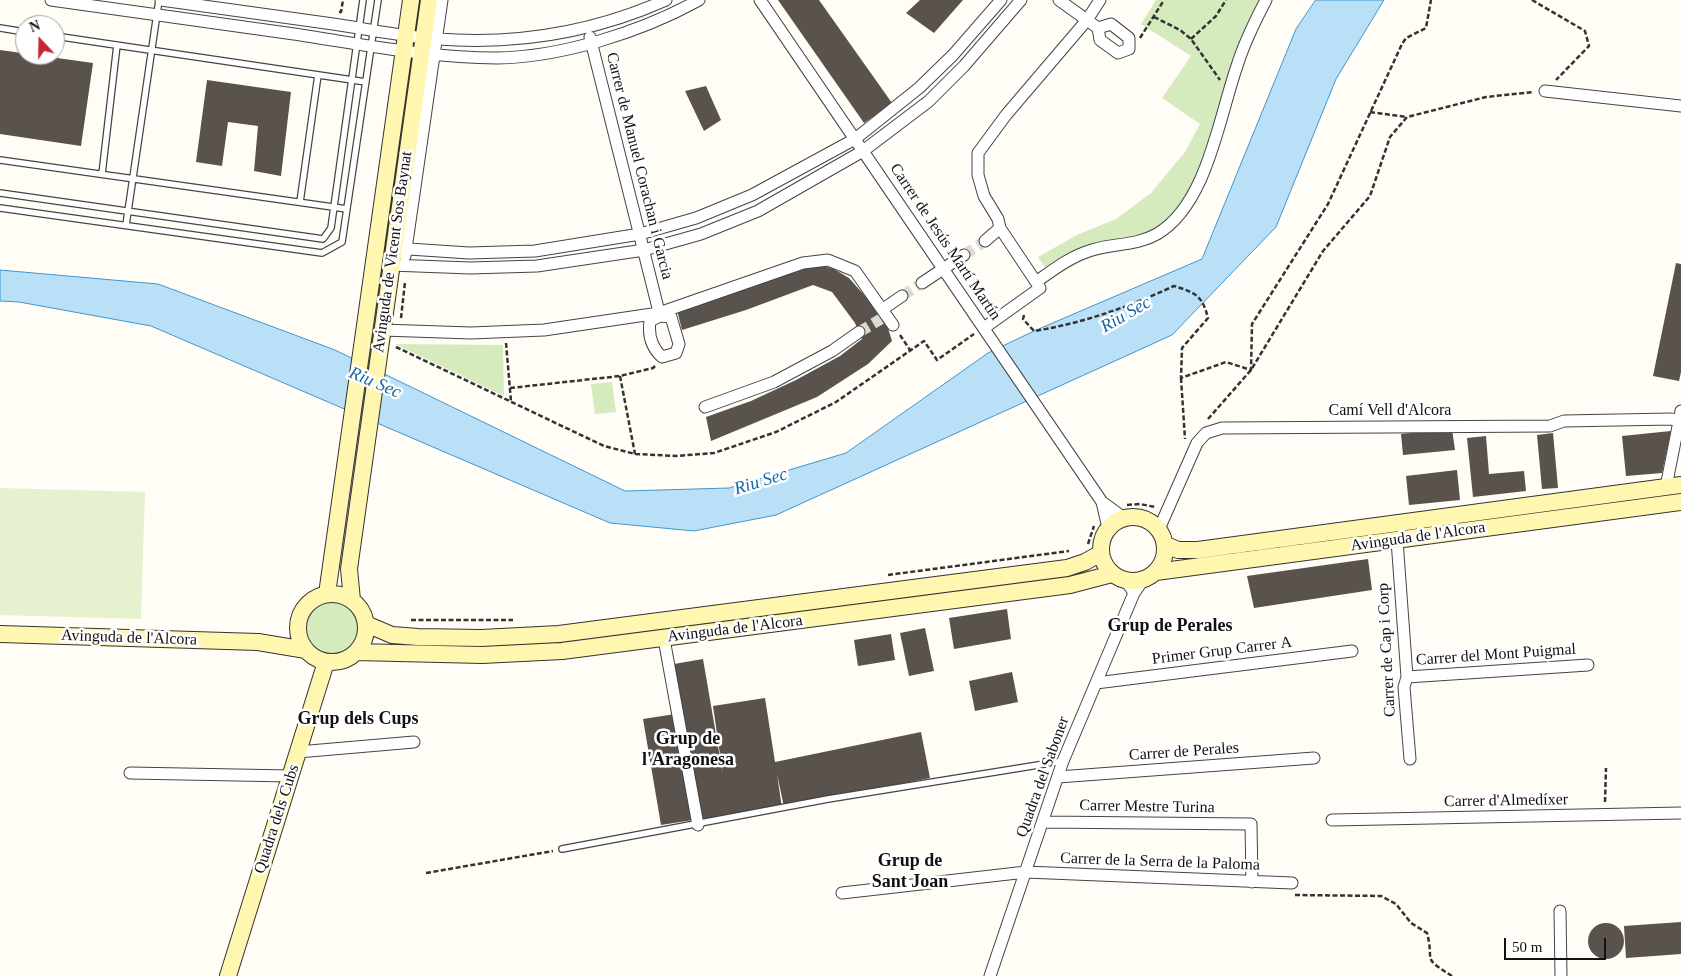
<!DOCTYPE html>
<meta charset="utf-8">
<style>
body{margin:0}
#map{position:relative;width:1681px;height:976px;overflow:hidden;background:#fffdf5;font-family:"Times New Roman",serif}
canvas{display:block}
.north{position:absolute;left:15px;top:15px;width:50px;height:50px;box-sizing:border-box;background:#fff;border:1px solid #a0a0a0;border-radius:50%;rotate:339deg;font-size:14px;font-weight:700;line-height:20px;text-align:center;color:#111}
.north::after{content:'';display:block;margin:auto;width:18px;height:22px;background:#c4262e;clip-path:polygon(50% 0,100% 100%,50% 72%,0 100%)}
.scale{position:absolute;left:1504px;top:938px;width:102px;height:22px;box-sizing:border-box;border:2px solid #111;border-top:0;padding-left:6px;font-size:15px;line-height:18px;white-space:nowrap;color:#111;-webkit-text-stroke:4px #fff;paint-order:stroke}
</style>
<div id="map">
<canvas width="1681" height="976"></canvas>
<div class="north">N</div>
<div class="scale">50 m</div>
</div>
<script>
const context = document.querySelector('canvas').getContext('2d');
context.lineJoin = 'round';
function fill(path, color) { context.fillStyle = color; context.fill(path, 'evenodd'); }
function strokePath(path, color, width, dash) { context.strokeStyle = color; context.lineWidth = width; context.lineCap = dash ? 'butt' : 'round'; context.setLineDash(dash || []); context.stroke(path); }
function drawText(font, color, halo, rows, align = 'center') {
  context.font = font + ' "Times New Roman",serif'; context.lineWidth = 5; context.setLineDash([]); context.textBaseline = 'middle'; context.strokeStyle = halo; context.fillStyle = color; for (const [text, x, y, turn = 0] of rows) {
    context.save(); context.translate(x, y); context.rotate((+turn || 0) * Math.PI / 180); context.textAlign = isNaN(turn) ? turn : align; if (halo) context.strokeText(text, 0, 0); context.fillText(text, 0, 0); context.restore();
  }
}
const green = new Path2D(`
 M1156,0H1272C1257,31 1244,62 1233,95C1217,145 1209,206 1161,237C1141,250 1118,250 1096,256C1081,261 1065,270 1052,278L1038,257L1077,235L1116,219L1151,193L1185,152L1200,124L1162,98L1191,56L1141,24Z
 M395,344L503,345L504,396Z
 M612,382L616,412L595,414L591,384Z
 M307 628a26 26 0 1 1 52 0a26 26 0 1 1-52 0Z`);
const pitch = new Path2D(`
 M0,488L145,492L141,619L0,615Z`);
const water = new Path2D(`
 M1316,0H1384L1336,79L1276,227L1172,335L776,515L694,531L610,523L151,326L19,302L0,301V270L158,284L335,350L625,491L729,488L846,453L988,353L1034,331L1202,259L1296,29Z`);
const building = new Path2D(`
 M778,0H819L892,103L864,123Z
 M920,0H963L934,33L906,13Z
 M0,50L93,63L81,146L0,134Z
 M207,80L291,92L281,176L254,171L258,126L228,122L222,166L196,162Z
 M706,86L721,120L704,131L685,91Z
 M1676,263L1681,264V372L1679,381L1653,376Z
 M816,264L834,269L849,278L865,296L888,328L892,341L868,364L817,397L711,441L706,417L751,401L796,380L840,356L862,339L855,323L832,292L813,285L746,310L682,330L677,310Z
 M1452,429L1455,450L1403,455L1401,434Z
 M1671,431L1662,473L1626,476L1622,436Z
 M1553,433L1558,488L1542,489L1537,435Z
 M1486,436L1489,474L1524,471L1526,491L1473,497L1467,438Z
 M1457,470L1460,500L1409,505L1406,476Z
 M1368,559L1372,590L1254,608L1247,576Z
 M1007,609L1011,639L954,649L949,618Z
 M925,628L934,671L909,676L900,633Z
 M891,634L895,660L858,666L854,640Z
 M703,659L723,775L713,706L765,698L775,762L921,732L930,778L784,807L777,774L782,808L701,821L674,664Z
 M1012,672L1018,702L975,711L969,681Z
 M675,714L693,820L661,825L643,719Z
 M1681,922V954L1626,958L1624,926Z
 M1588 941a18 18 0 1 1 36 0a18 18 0 1 1-36 0Z`);
const streetTunnel = new Path2D(`
 M964,255L985,241
 M902,296L922,283
 M859,332L881,319`);
const path = new Path2D(`
 M1532,0L1585,31L1589,46L1556,80
 M339,12H341L343,0
 M1154,17L1180,30L1191,39L1220,80
 M1140,38L1164,0
 M1191,39L1216,16L1226,0
 M1370,112L1407,117
 M1024,315L1023,319L1034,331C1084,323 1128,307 1174,286C1196,293 1202,295 1208,318L1182,348L1181,378L1226,362L1251,370L1252,324L1328,204L1402,44L1406,38L1426,28L1431,0
 M401,318L405,282
 M900,335L910,350
 M506,343L511,401
 M396,347L604,446L635,454L676,456L714,453L776,432L836,402L924,341L937,360L974,334
 M620,376L635,454
 M1181,378L1185,439
 M510,388L620,376L653,368L655,366
 M1208,419L1251,370L1323,251L1370,196L1390,137L1407,117L1486,97L1533,92
 M1127,505L1140,504L1155,507
 M1088,544L1094,526
 M888,575L1069,551
 M411,620H513
 M1605,802L1606,768
 M426,873L553,851
 M1295,895L1381,896L1396,904L1411,923L1427,933C1435,963 1420,956 1452,976`);
const lane = new Path2D(`
 M0,28L25,32
 M55,36L366,82
 M0,160L347,209
 M102,174L117,45
 M0,193L323,239L331,228L363,0
 M300,202L318,75
 M0,208L322,253L342,242L378,0
 M126,225L159,0
 M562,849L828,799L1063,761`);
const street = new Path2D(`
 M51,0C132,11 213,23 294,34C361,44 429,58 497,58C562,57 641,32 699,0
 M161,0C218,8 276,16 333,24C368,29 403,37 438,39C517,45 594,32 666,0
 M760,0L1102,502L1124,518
 M1059,0L1098,28L1100,40L1118,53L1129,49V38L1111,24L1098,28
 M590,37L660,316
 M1545,91L1681,106
 M985,241L1000,228L998,219L984,196L978,175V153L1006,115L1087,20L1100,0
 M394,248L469,253L535,251L640,234L696,218L752,195L855,139L919,88L953,55L1001,0
 M405,256L442,0
 M391,265L470,268L537,266L644,250L701,234L758,211L863,151L929,101L964,66L1021,0
 M1036,282C1053,270 1071,256 1092,250C1114,243 1136,246 1157,234C1207,205 1219,117 1237,66C1244,43 1255,21 1266,0
 M922,283L964,255
 M883,309L902,296
 M660,316L671,317L679,344L676,353L662,357C652,348 648,335 650,321Z
 M984,328L1040,288L1000,228
 M382,330L471,333L544,330L659,313L803,263L828,260L855,271L893,325
 M705,407L774,382L832,351L859,332
 M1666,487L1681,411
 M1102,502L1108,528
 M1159,529L1197,443L1206,433L1222,428L1550,426L1564,421L1671,419L1681,421
 M1397,540L1407,677L1404,687L1410,759
 M1126,581L1134,593
 M664,639L698,825
 M1407,677L1588,665
 M1096,683L1352,651
 M298,752L414,742
 M130,773L290,776
 M1058,777L1314,758
 M1332,820L1681,813
 M1043,822L1251,824L1252,882
 M842,893L1026,872L1292,883
 M1560,911L1561,976
 M990,976L1063,761L1134,593L1143,580`);
const secondary = new Path2D(`
 M1101 549a32 32 0 1 1 64 0a32 32 0 1 1-64 0Z
 M1166,545L1178,550H1198L1681,485
 M1156,572L1681,502
 M327,594L411,0
 M298 628a34 34 0 1 1 68 0a34 34 0 1 1-68 0Z
 M352,600L349,569L429,0
 M366,624L392,635L418,637L481,638L559,634L1067,568L1085,562L1101,553
 M0,634L258,642L306,650
 M356,652L482,655L562,651L1070,585L1112,574
 M228,976L326,662`);
const streetNames = [
 ["Carrer de Manuel Corachan i Garcia",639,166,76],
 ["Carrer de Jesús Martí Martín",945,242,56],
 ["Avinguda de Vicent Sos Baynat",393,252,-82],
 ["Camí Vell d'Alcora",1390,411],
 ["Avinguda de l'Alcora",1418,537,-8],
 ["Avinguda de l'Alcora",735,629,-7],
 ["Avinguda de l'Alcora",129,638,2],
 ["Carrer de Cap i Corp",1387,650,-93],
 ["Primer Grup Carrer A",1222,651,-7],
 ["Carrer del Mont Puigmal",1496,655,-4],
 ["Carrer de Perales",1184,752,-4],
 ["Quadra del Saboner",1043,777,-70],
 ["Carrer d'Almedíxer",1506,801,-1],
 ["Carrer Mestre Turina",1147,807,1],
 ["Quadra dels Cubs",277,819,-72],
 ["Carrer de la Serra de la Paloma",1160,862,2]
];
const waterNames = [
 ["Riu Sec",1126,315,-30],
 ["Riu Sec",375,383,23],
 ["Riu Sec",761,482,-17]
];
const neighbourhoodNames = [
 ["Grup de Perales",1170,626],
 ["Grup dels Cups",358,719],
 ["Grup de",688,739],
 ["l'Aragonesa",688,760],
 ["Grup de",910,861],
 ["Sant Joan",910,882]
];
fill(green, '#d5ebbd');
fill(pitch, '#e6f2cf');
fill(water, '#b9e0f7');
strokePath(water, '#3f96cf', 1);
fill(building, '#5a524d');
strokePath(streetTunnel, '#dbdad3', 11, [11, 5.5]);
strokePath(lane, '#444', 8);
strokePath(street, '#444', 13);
strokePath(secondary, '#333', 18);
strokePath(path, '#333', 2.5, [5, 2.5]);
strokePath(lane, '#fff', 5.5);
strokePath(street, '#fff', 11);
strokePath(secondary, '#fff6b0', 16);
drawText('16px', '#111', '#fff', streetNames);
drawText('italic 18px', '#1768a6', '#fff', waterNames);
drawText('bold 18px', '#111', '#fff', neighbourhoodNames);
</script>
